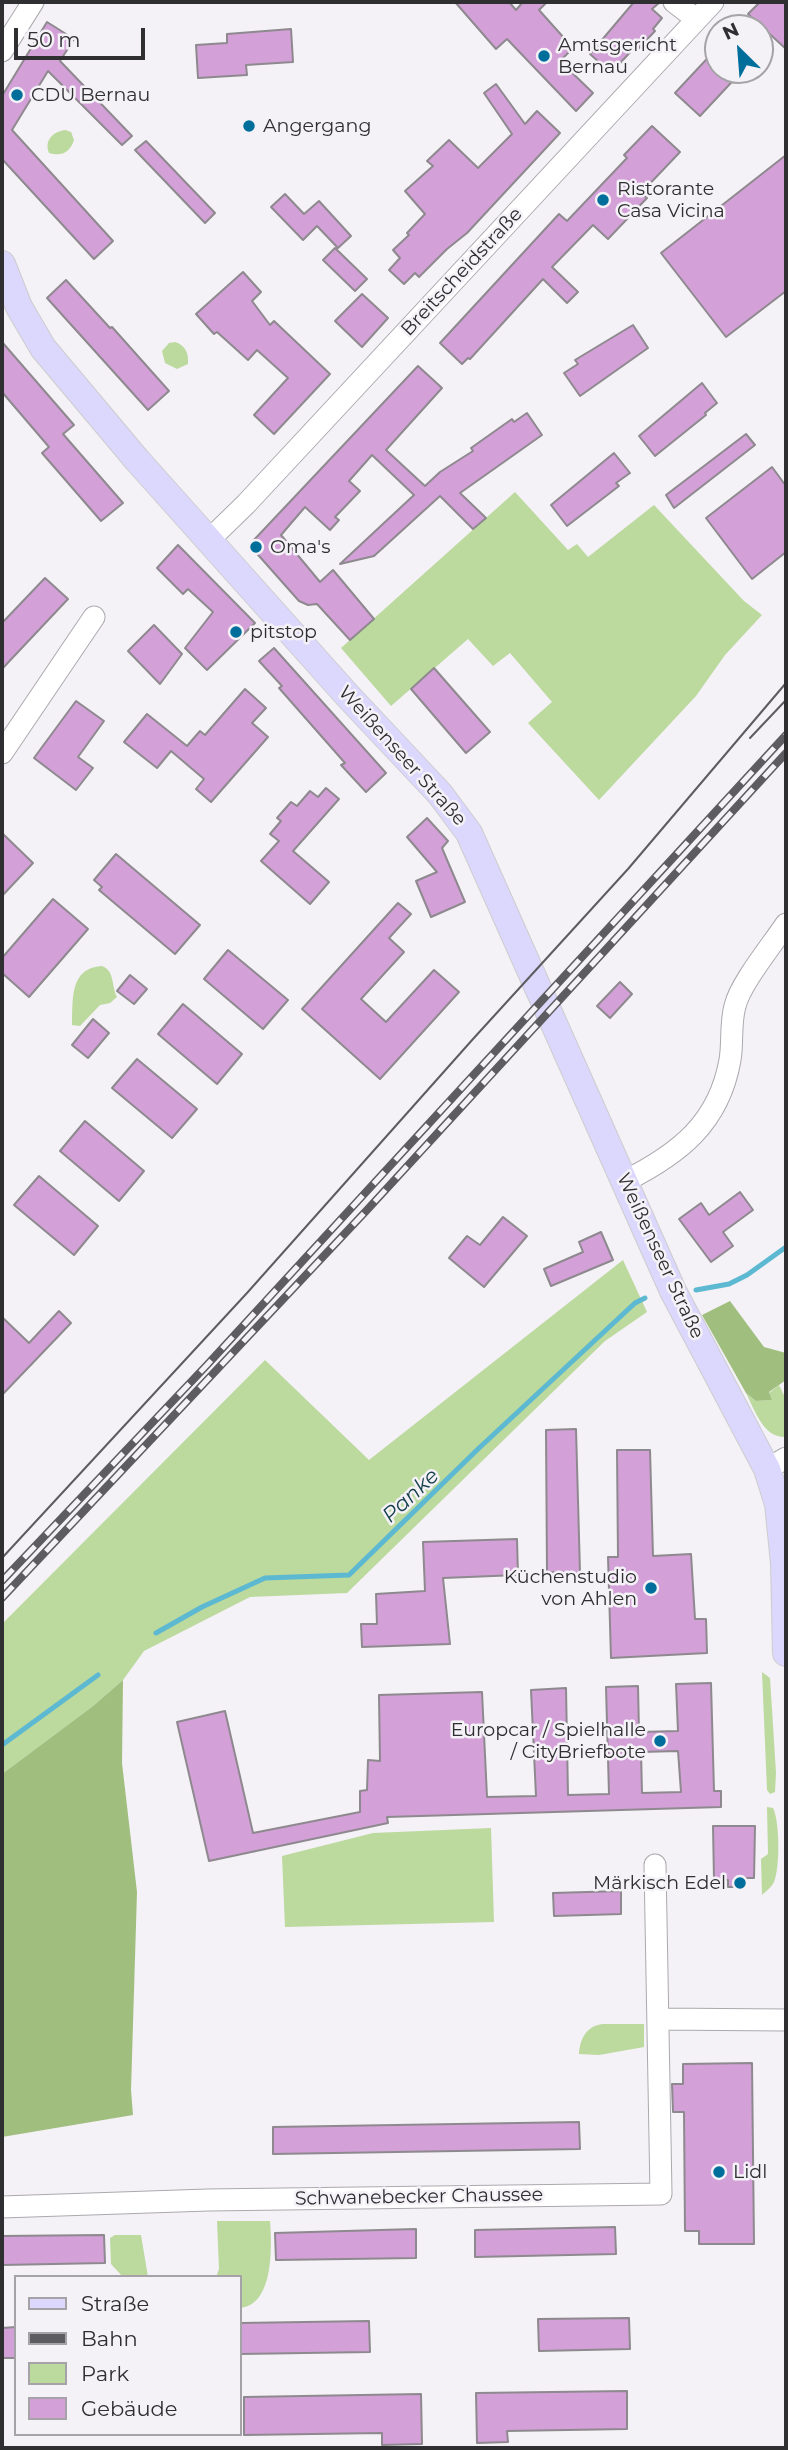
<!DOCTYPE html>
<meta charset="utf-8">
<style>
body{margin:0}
#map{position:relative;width:788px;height:2450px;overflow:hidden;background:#f4f1f7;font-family:Montserrat,sans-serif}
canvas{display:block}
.frame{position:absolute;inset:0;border:4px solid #2f2e31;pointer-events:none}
.legend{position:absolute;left:14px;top:2275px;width:228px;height:161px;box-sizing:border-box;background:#f4f1f7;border:2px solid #a5a3a8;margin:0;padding:9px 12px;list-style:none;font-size:21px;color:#2f2e31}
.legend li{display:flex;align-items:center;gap:14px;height:35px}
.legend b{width:35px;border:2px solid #a5a3a8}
.north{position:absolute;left:704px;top:14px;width:70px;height:70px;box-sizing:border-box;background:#f4f1f7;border:2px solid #a5a3a8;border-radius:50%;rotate:335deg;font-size:19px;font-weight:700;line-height:28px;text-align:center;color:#2f2e31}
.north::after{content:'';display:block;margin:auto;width:24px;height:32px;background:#006e9a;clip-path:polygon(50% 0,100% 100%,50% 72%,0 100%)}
.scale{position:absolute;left:14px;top:28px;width:131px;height:32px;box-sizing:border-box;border:4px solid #2f2e31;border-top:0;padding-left:9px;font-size:21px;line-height:24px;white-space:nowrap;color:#2f2e31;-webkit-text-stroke:5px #f4f1f7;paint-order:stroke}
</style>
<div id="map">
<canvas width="788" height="2450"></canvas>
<div class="frame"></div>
<ul class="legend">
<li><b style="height:9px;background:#dbd7fd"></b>Straße</li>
<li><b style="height:9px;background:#5d5c60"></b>Bahn</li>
<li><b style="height:19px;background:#bcd99e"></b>Park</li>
<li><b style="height:19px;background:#d3a1d8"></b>Gebäude</li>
</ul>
<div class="north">N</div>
<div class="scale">50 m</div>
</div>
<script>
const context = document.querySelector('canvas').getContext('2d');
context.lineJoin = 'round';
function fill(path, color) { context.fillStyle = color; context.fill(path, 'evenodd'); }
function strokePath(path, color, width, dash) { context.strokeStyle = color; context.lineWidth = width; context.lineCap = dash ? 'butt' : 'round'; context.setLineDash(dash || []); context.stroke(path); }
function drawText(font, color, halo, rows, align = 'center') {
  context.font = font + ' Montserrat,sans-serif'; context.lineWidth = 5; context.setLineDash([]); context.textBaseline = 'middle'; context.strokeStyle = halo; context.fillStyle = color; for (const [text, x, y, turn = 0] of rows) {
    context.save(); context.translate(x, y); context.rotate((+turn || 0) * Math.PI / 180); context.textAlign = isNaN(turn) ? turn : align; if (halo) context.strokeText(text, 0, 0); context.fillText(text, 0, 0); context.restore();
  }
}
const green = new Path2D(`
 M65,130L71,132L74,140C70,152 62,157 49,153C44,140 53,132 65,130Z
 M175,342C185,345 189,353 188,364L177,369L165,363L162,351L169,343Z
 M515,492L568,550L577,544L588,557L654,505L744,601L762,615L725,655L696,696L599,800L528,723L552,702L510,653L493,666L468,639L391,706L341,648Z
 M102,966C115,971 111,985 117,997L110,1003L100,1005L80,1026L72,1025C73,1000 69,968 102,966Z
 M623,1260L647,1312L605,1341L347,1593L250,1597L144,1651L123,1680L93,1706L2,1774V1624L265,1360L369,1460Z
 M779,1385L786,1399V1437C763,1438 755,1410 746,1393L756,1401L772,1400L769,1393Z
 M762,1672L770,1678L776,1773L775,1792L770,1794L767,1790Z
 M767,1807L773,1808C780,1822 780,1868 774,1882C771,1888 766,1891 762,1895L761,1859L768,1854Z
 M491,1828L494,1922L285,1927L282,1856L373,1833Z
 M604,2024H644V2047L599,2055L579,2054C580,2038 587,2025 604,2024Z
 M217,2221H270C272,2246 274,2305 240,2308V2277H216L219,2269Z
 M115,2235H141L148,2277H123L111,2264L110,2238Z`);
const forest = new Path2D(`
 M730,1301L764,1347L786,1353V1380L769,1392L772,1400L756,1401L746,1393L702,1315Z
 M123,1680L122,1763L137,1892L131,2090L133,2115L2,2137V1774L93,1706Z`);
const stream = new Path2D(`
 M696,1290L729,1284L747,1275L786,1247
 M156,1633L202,1607L265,1578L349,1575L478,1449L635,1303L645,1298
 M2,1745L98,1675`);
const building = new Path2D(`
 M455,2H509L516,10L523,2H547L539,10L573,48L560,61L593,93L576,111L507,39L496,49Z
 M634,2H660L652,9L662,18L653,29L655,31L637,50L634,48L611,73L590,54Z
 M760,2H786V49L748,14Z
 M47,22L74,39L60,61L132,136L122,145L48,71L12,130L113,241L94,259L2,159V96Z
 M291,29L293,62L246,65L247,75L198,78L196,45L227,43V34Z
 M718,47V70H743L700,116L675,93Z
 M496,84L525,124L537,111L560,133L467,233L447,249L419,277L415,273L404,284L389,270L400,258L393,250L409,235L407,233L425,214L405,191L433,166L427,161L449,140L478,168L512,134L484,93Z
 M652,126L680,152L641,193L647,198L608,239L593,225L552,267L578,292L567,303L543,279L470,359L468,358L462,364L440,343L559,214L567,221L627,158L624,155Z
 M146,141L215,213L205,223L135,150Z
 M786,155V291L726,337L661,253Z
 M285,194L304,214L319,201L351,236L338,248L317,226L303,240L271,207Z
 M335,248L367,279L355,291L323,260Z
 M243,272L261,292L252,301L270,325L274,321L330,374L274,434L254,415L288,378L257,350L248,360L217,332L214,334L196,314Z
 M66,280L110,328L112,327L169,391L148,410L47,298Z
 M362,294L388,318L362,347L335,321Z
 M633,325L648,348L580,396L564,373L578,364L575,360Z
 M2,342L74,425L63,434L123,503L101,521L42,453L49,447L2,392Z
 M418,366L442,388L386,450L425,486L440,472L473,451L471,448L512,419L514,422L527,413L542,435L460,493L486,518L473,529L440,496L374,556L340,564L414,495L372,455L349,481L360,491L335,517L339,520L330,530L305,507L281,535L320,582L333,570L374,619L350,640L317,604L308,605L299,601L252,548V542Z
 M702,383L717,403L705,413L706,415L655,456L639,436Z
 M746,434L755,445L674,508L666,495Z
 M614,453L630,473L616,483L619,486L567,526L551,505Z
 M772,467L786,486V552L752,579L706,518Z
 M178,545L255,623L207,670L185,648L213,612L188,589L183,594L157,568Z
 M45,578L68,599L2,669V623Z
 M154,625L182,654L160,684L128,651Z
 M274,648L386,773L366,792L341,765L345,763L279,688L282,686L259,661Z
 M434,668L490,732L466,753L411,689Z
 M245,689L266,708L252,723L268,737L211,802L196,789L204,779L171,751L157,768L124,742L147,714L187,746L200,731L205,735Z
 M76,701L104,721L78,757L93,768L76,790L34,758Z
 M326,788L339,799L293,851L329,882L310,904L261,861L279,841L270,834L281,821L277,818L291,802L297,806L310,791L318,797Z
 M427,818L448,841L442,848L465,902L431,917L416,881L437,872L407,837Z
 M2,833L33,863L2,896Z
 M116,854L200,925L175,954L99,890L102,887L94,880Z
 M53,899L88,929L29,997L2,973V958Z
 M398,903L411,914L389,938L404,952L361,999L386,1022L434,970L459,992L380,1079L302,1009Z
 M228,950L288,1000L263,1029L204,979Z
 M130,975L147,989L134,1004L117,991Z
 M620,982L632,994L610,1018L597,1006Z
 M183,1004L242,1054L217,1084L158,1034Z
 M93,1019L109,1033L88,1058L72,1045Z
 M137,1059L197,1109L172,1138L112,1088Z
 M85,1121L144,1171L119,1201L60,1151Z
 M39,1176L98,1226L74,1255L14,1205Z
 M740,1192L753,1210L723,1232L733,1246L711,1262L679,1219L701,1203L709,1215Z
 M503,1217L527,1236L484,1287L449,1258L467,1236L480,1245Z
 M601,1232L613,1260L551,1286L544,1269L583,1252L579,1242Z
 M59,1311L71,1323L2,1395V1317L29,1343Z
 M576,1429L580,1573L547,1572L546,1430Z
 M617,1450H650L653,1556L691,1554L695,1619H706L707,1653L611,1658L608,1557H618Z
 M517,1539L518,1575L443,1578L450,1644L362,1647L361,1624H377L376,1594L425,1591L423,1542Z
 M711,1683L714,1791H721V1807L387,1817L388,1823L209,1861L177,1722L225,1711L253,1833L360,1812V1791L367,1790L368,1760L380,1761L379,1695L482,1692L487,1797L536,1796L531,1690L566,1688L568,1795L609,1794L606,1687L638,1686L639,1732L678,1731L676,1684ZM678,1751L681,1792L642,1793L641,1752Z
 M713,1826H755L754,1878H742L743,1887H728V1880H714Z
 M621,1891V1914L554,1916L553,1893Z
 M752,2063L754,2244H699V2231H685L684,2112H673L672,2084H683V2064Z
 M579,2122L580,2149L273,2154V2127Z
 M615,2227L616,2254L475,2257V2230Z
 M416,2229V2258L276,2260L275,2233Z
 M104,2235L105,2263L2,2265V2236Z
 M629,2318L630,2349L539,2351L538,2319Z
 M369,2321L370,2352L240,2354V2323Z
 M16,2327V2358H2V2328Z
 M627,2391V2429L507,2431L508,2442L477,2443L476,2393Z
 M421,2394L422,2444L382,2445V2433L244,2435V2397Z`);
const minor = new Path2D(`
 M674,2L696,19
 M2,51L33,2
 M209,540L246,504L713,2
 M2,753L94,617
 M625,1181C679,1154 719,1123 730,1060C733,1043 730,1024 735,1006C740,984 772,945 786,924
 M767,1469L786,1458
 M658,2019L786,2020
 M2,2207L208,2200L661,2194L655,1865`);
const major = new Path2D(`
 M2,264L19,307L43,348L137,460L347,695L440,794L469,833L673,1291L767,1469L778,1504L784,1563L786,1653`);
const tram = new Path2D(`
 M750,738L786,700
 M2,1558L247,1293L473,1039L628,869L786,683`);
const rail = new Path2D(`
 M2,1581L207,1365L786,735
 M2,1598L367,1210L786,753`);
const markers = [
 [544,56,7,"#006e9a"],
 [17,95,7,"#006e9a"],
 [249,126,7,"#006e9a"],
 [603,200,7,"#006e9a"],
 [256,547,7,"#006e9a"],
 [236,632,7,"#006e9a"],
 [651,1588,7,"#006e9a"],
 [660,1741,7,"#006e9a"],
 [740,1883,7,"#006e9a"],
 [719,2172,7,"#006e9a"]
];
const poiNames = [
 ["Amtsgericht",558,45],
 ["Bernau",558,67],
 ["CDU Bernau",31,95],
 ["Angergang",263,126],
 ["Ristorante",617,189],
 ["Casa Vicina",617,211],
 ["Oma's",270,547],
 ["pitstop",250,632],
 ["Küchenstudio",637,1577,"right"],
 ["von Ahlen",637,1599,"right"],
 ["Europcar / Spielhalle",646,1730,"right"],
 ["/ CityBriefbote",646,1752,"right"],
 ["Märkisch Edel",726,1883,"right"],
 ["Lidl",733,2172]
];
const streetNames = [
 ["Breitscheidstraße",462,272,-47],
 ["Weißenseer Straße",402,756,48],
 ["Weißenseer Straße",660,1256,65],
 ["Schwanebecker Chaussee",419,2197,-1]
];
const waterNames = [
 ["Panke",411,1496,-43]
];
fill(green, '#bcd99e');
fill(forest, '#a0bf7e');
strokePath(stream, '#5cb9d1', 5);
fill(building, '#d3a1d8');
strokePath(building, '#8e898e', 2);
strokePath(minor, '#aba9ae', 23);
strokePath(major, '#cdcdce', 28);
strokePath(minor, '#fff', 21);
strokePath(major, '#dbd7fd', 26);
strokePath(tram, '#5d5c60', 2);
strokePath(rail, '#5d5c60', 8);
strokePath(rail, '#f4f1f7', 5, [16]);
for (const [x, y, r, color] of markers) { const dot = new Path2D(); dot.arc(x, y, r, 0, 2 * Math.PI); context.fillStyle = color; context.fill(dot); strokePath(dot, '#f4f1f7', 2.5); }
drawText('19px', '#2f2e31', '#f4f1f7', poiNames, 'left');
drawText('19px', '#2f2e31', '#f4f1f7', streetNames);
drawText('italic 21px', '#16404b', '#f4f1f7', waterNames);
</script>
